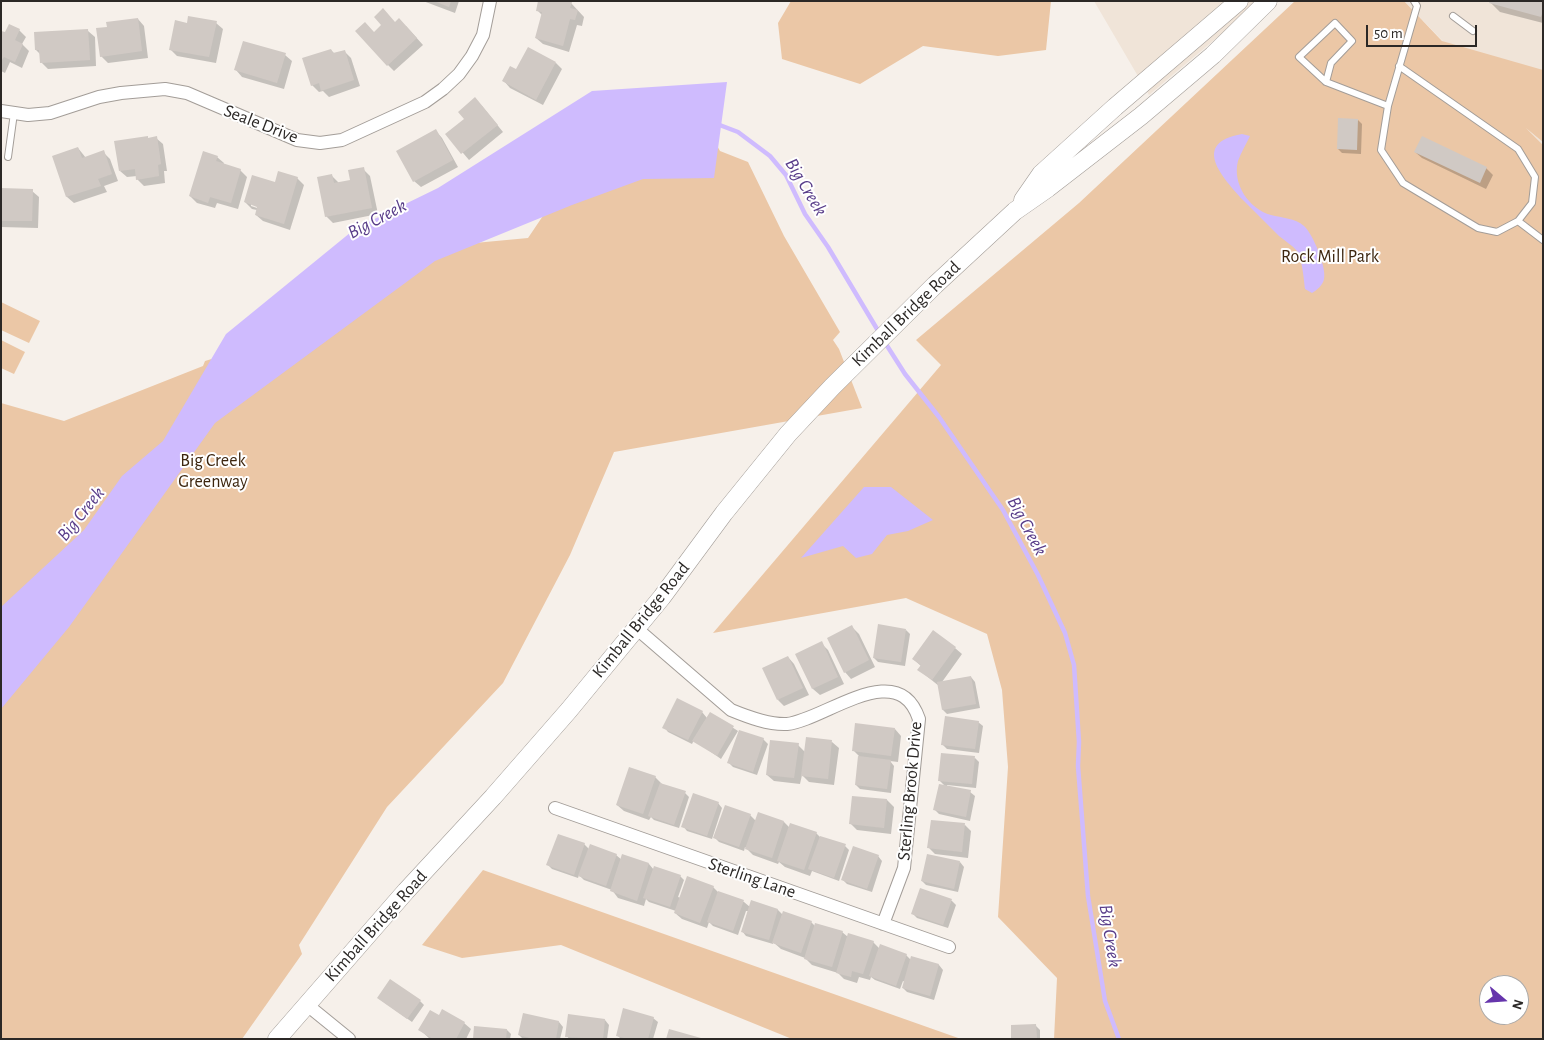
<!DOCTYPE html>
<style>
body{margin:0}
#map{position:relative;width:1544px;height:1040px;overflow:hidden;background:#f6f0ea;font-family:"Alegreya Sans",sans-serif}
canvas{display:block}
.frame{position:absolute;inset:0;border:2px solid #2b2826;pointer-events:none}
.north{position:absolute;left:1479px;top:975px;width:50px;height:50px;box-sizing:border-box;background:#fff;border:1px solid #aaa9a8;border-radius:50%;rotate:108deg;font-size:14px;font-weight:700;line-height:20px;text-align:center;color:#2b2826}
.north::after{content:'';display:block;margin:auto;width:18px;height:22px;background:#6635ac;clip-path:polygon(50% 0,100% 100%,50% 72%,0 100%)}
.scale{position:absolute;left:1366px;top:25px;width:111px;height:22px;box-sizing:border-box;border:2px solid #2b2826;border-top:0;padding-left:6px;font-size:15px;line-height:18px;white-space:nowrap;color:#2b2826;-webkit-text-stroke:4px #fff;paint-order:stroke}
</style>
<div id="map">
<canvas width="1544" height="1040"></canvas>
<div class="frame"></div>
<div class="north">N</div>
<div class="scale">50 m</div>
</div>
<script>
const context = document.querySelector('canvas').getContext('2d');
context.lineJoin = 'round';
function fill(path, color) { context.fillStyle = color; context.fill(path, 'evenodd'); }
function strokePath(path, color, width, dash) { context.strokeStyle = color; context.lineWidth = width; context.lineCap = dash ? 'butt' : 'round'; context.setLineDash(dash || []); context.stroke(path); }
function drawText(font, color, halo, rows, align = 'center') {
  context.font = font + ' "Alegreya Sans",sans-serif'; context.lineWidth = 4; context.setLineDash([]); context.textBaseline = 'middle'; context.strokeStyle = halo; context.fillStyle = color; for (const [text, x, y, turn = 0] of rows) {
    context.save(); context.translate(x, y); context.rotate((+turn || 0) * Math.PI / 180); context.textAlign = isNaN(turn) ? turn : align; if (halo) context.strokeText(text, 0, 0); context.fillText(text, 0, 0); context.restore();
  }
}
const built = new Path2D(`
 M1094,1H1255L1226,30L1149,95Z
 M1404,1H1543V145Z`);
const green = new Path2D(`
 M791,1H1051L1046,50L998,56L923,46L860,84L782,59L778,23Z
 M1295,1H1404L1442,41L1543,70V142L1526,128L1543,145V1039H1054L1057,978L998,917L1008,767L1002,690L987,634L906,598L713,633L941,365L916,340L1079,203ZM1489,985H1519V1015H1489Z
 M710,133L720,151L748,162L784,236L840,332L833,340L839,349L862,408L614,452L570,555L503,683L387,807L299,945L302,954L242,1039H1V403L64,421L203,366L205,361L271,341L400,250L528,238L576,167Z
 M1,302L40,321L29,343L1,330Z
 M1,340L25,352L14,374L1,368Z
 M483,870L961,1039H792L561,945L462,958L422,945Z`);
const water = new Path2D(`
 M727,82L714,178L643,179L572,205L435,261L215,423L69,627L1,709V607L84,530L122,476L163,441L226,334L356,228L438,188L592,91Z
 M1242,134L1250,136C1246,144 1241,153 1238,161C1232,184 1249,209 1271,215C1282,218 1295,218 1304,226C1313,234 1327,268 1324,279C1323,285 1317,290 1312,293L1305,289C1304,280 1302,258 1297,251C1292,245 1285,241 1279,236C1267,224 1255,212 1243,200C1223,178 1190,143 1242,134Z
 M864,487H891L933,520L908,531L887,535L872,554L856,558L843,546L801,558Z`);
const shadow = new Path2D(`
 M423,1H459L455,13Z
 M1543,1V23L1500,12L1491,3Z
 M571,3L584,17L582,26L577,25L569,52L543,44L536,38L542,15L537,10Z
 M138,19L144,26L148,58L108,63L101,56Z
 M216,23L223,29L216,63L177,56L170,49L188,24Z
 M406,26L423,45L394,71L388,65L374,33Z
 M19,30L26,37L22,44L29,51L22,68L10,62L5,73L1,71V32L5,34Z
 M88,31L95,37L96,66L48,69L41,62L40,54L36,50Z
 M331,50L335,54L344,51L351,58L360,86L329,97L323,91L319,92L312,85Z
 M285,55L292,61L284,89L242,77L236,70Z
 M556,63L562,69L543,105L510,88L504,81L517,71Z
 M482,106L503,132L469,160L447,134Z
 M1358,120L1362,124L1361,154L1342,153L1338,149Z
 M436,131L442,138L458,167L421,187L414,181Z
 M147,137L149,139L156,138L163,144L167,171H164L165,183L144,186L137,179V176L127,177L120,171Z
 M78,148L86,158L103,152L110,159L118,181L104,186L107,192L74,203L67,197L54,156Z
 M1415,152L1486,168L1493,175L1486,189L1422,158Z
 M217,157L224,163L223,165L240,170L247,177L238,209L217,203L215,208L197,203L190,196Z
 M363,169L370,176L378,214L333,223L326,216L332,176L339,183L351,181Z
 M297,178L304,185L290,230L263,221L256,215L257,210L252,209L245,202L276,183ZM251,203L263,210L251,206Z
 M1,190L32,191L39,197L38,228L1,227Z
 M852,627L859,634L875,667L851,679L845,672Z
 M906,630L910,634L905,666L878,662L874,658Z
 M821,643L828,650L844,684L820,695L813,689L797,654Z
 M955,648L962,654L942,682L971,677L975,682L980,708L947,714L943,710L939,686L919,670L921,666L913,659Z
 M788,657L794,664L809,695L784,706L778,700Z
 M702,712L707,718L710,713L738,731L721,759L694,740L692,744L668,732L664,727Z
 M978,722L983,726L979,753L947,749L942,744Z
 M895,729L901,736L898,762L890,761L894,766L891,793L860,789L856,785L859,756L853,750Z
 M763,739L768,744L757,775L733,767L729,763Z
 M832,742L839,748L834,785L809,782L802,775L800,784L774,781L767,775L798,745L805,752Z
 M975,758L979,762L976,788L947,785V787L970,792L975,796L970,821L939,814L935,810L946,787L939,780Z
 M655,777L663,785L685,793L689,797L679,828L654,820L651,817L649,820L624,811L617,805Z
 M853,797L887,800L894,807L891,834L857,830L850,823Z
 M718,803L722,808L712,839L687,831L683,826Z
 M750,815L756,821L784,822L790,828L816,833L820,837L845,846L849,850L839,881L812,871L810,876L785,867L779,862L778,864L753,855L745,847L744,851L719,842L715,838Z
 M965,825L971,831L968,858L935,854L929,848Z
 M584,844L589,849L616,855L622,860L649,864L654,870L680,876L684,880L678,897L681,898L713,887L719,893L744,902L750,907L751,902L778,910L783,915L811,922L815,926L842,932L848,937L873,942L880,949L906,955L911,960L912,957L939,965L943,970L934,1000L907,992L903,988L905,982L903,981L900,989L875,980L871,977L870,980L859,977L857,983L844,979L838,973L812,965L805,958L781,949L773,942V944L746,936L742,931L748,911H746L738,935L713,926L709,922L707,928L682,919L675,913L676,911L649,902L646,899L644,906L618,898L612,890L584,880L579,875L578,878L552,869L548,865Z
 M878,856L882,861L872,892L847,884L842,879Z
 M960,862L964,867L958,892L926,885L922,881Z
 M921,890L952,901L956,905L948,928L917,918L913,914Z
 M378,998L420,1001L424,1005L412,1022Z
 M653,1018L658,1022L653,1039H621L617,1035Z
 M605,1020L609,1025L607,1039H569L567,1036Z
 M559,1022L563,1027L560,1039H523L519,1035Z
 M464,1023L471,1029L466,1039H430L420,1030Z
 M1036,1026L1040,1030V1039H1012Z
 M507,1030L511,1034L510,1039H474Z`);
const stream = new Path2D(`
 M717,124L738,132L770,156L786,175L805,214L828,247L880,334
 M884,341L905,374L939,417L1003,510L1038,575L1065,633L1074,665L1079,742L1078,766L1088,896L1105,1001L1119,1039`);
const building = new Path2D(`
 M434,1H451L449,7Z
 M538,1H570L572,2L570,8L578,10L575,20L570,19L563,46L535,38L542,12L536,11Z
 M1490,1H1543V11L1541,17L1489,3Z
 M383,8L395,22L399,18L417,38L387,66L355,31L365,22L374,32L381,25L374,17Z
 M188,16L217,21L209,57L169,50L175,20L187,23Z
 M138,18L142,51L100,57L96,28L107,27L106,22Z
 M9,24L20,29L15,40L23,44L15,62L4,57L1,61V31L5,32Z
 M88,29L90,60L40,63L39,50H35L34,32Z
 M243,41L286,53L277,83L234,70Z
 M528,47L556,62L536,100L502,81L510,66L516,69Z
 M331,49L333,53L345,50L354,80L321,91L319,83L311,86L302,58Z
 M475,97L498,125L461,154L445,134L464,119L458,112Z
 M1338,118L1358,119L1357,150L1337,149Z
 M436,129L453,160L413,182L396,151Z
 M148,136V138L157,136L161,164L158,165L159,176L136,180L135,169L119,171L114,141Z
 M1422,136L1487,167L1480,183L1414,152Z
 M78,147L82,158L104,150L112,174L98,179L101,186L66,197L52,156Z
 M203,151L218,156L216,161L241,169L231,203L210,197L208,203L189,196Z
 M364,167L372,208L325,217L317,177L332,174L334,183L350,180L348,170Z
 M278,171L298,177L284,224L255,215L257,207L244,202L252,175L275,182Z
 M1,188L33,189L32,221H1Z
 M878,624L906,629L901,662L873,658Z
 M852,625L869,660L844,673L827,638Z
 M933,630L956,647L932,680L917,670L921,665L912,659Z
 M822,641L838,677L812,689L795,654Z
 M788,656L803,688L777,700L762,668Z
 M971,676L976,704L942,710L937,682Z
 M677,698L703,711L688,740L662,728Z
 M710,712L734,726L717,756L692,741Z
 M945,716L979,721L975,749L941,745Z
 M855,723L895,728L891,756L852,751Z
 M739,730L764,738L753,772L727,763Z
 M806,737L832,740L828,779L801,776Z
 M770,740L799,743L794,778L766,775Z
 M941,753L975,756L972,784L938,781Z
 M858,756L891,760L887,789L855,785Z
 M629,767L656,776L643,814L616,805Z
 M660,783L686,791L674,825L648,816Z
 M939,784L971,790L966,817L933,810Z
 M693,793L719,802L707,836L681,827Z
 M852,796L887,799L884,828L849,824Z
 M725,805L751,814L739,847L713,838Z
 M758,812L784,821L772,858L745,849Z
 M931,820L965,823L962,852L927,848Z
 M790,823L817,832L804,870L777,861Z
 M558,834L585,843L574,875L546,865Z
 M820,836L846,844L834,878L808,869Z
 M590,844L617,854L606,886L578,876Z
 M853,846L879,855L867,889L841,880Z
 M622,854L649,863L637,901L610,891Z
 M927,854L960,861L954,889L921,881Z
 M654,866L681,875L670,907L643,898Z
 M687,876L714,886L700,923L674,913Z
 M920,888L952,899L943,925L911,914Z
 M718,891L744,900L733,931L707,922Z
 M751,900L778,909L769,940L741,932Z
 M783,911L812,921L801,953L772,943Z
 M815,923L843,931L832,967L804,959Z
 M848,933L874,941L863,974L852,971L851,977L836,973Z
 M880,944L907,954L896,986L869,976Z
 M911,956L939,964L930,996L902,988Z
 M390,979L421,1000L407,1019L377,998Z
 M623,1008L654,1017L648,1039H628L616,1036Z
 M442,1009L465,1022L456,1039H433L418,1030L430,1010L439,1015Z
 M523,1013L559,1021L556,1039H534L518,1035Z
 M568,1014L605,1019L603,1039L565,1037Z
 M1036,1024L1037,1039H1011V1025Z
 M474,1026L507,1029L506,1039H473Z
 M669,1029L701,1038V1039H666Z`);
const lane = new Path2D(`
 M1453,16L1473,31
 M1399,66L1518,149L1535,177L1532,203L1518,221
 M1326,82L1331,63L1352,41L1335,23L1299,57L1326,82L1388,106L1417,6L1414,1
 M1388,106L1381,150L1403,183L1478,228L1497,232L1518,221L1543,240
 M8,157L14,113`);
const street = new Path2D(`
 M1,111L28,115L50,113L99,97L121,93L165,89L187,93L297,140L320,143L342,140L425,102L443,89L459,74L472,56L483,35L490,1
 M636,628L731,710C748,717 769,725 787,724C825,720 898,656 919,719L904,868L883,924
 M555,808L949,947
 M306,1004L349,1039`);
const secondary = new Path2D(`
 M1023,200L1041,174L1115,107L1239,1
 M277,1039L406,891L493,797L569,710L662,597L724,513L788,434L832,387L935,285L1015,211L1048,188L1141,116L1213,55L1268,1`);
const streetNames = [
 ["Seale Drive",261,124,21],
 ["Kimball Bridge Road",906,314,-44],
 ["Kimball Bridge Road",641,620,-51],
 ["Sterling Brook Drive",910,791,-85],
 ["Sterling Lane",752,878,19],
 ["Kimball Bridge Road",376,926,-48]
];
const parkNames = [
 ["Rock Mill Park",1330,257],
 ["Big Creek",213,461],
 ["Greenway",213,482]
];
const waterNames = [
 ["Big Creek",806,187,59],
 ["Big Creek",377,219,-28],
 ["Big Creek",81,514,-51],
 ["Big Creek",1027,526,62],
 ["Big Creek",1110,936,81]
];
fill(built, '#f0e4d8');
fill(green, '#ebc7a6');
fill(water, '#cfbbfe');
fill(shadow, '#0003');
strokePath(stream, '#cfbbfe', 4.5);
fill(building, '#d0c9c4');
strokePath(lane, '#a39d98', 8);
strokePath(street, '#a39d98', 14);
strokePath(secondary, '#a39d98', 19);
strokePath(lane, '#fff', 6);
strokePath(street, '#fff', 12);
strokePath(secondary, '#fff', 18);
drawText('18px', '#2b2826', '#fff', streetNames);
drawText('18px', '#3d260f', '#fff', parkNames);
drawText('italic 19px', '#583c89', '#fff', waterNames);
</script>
